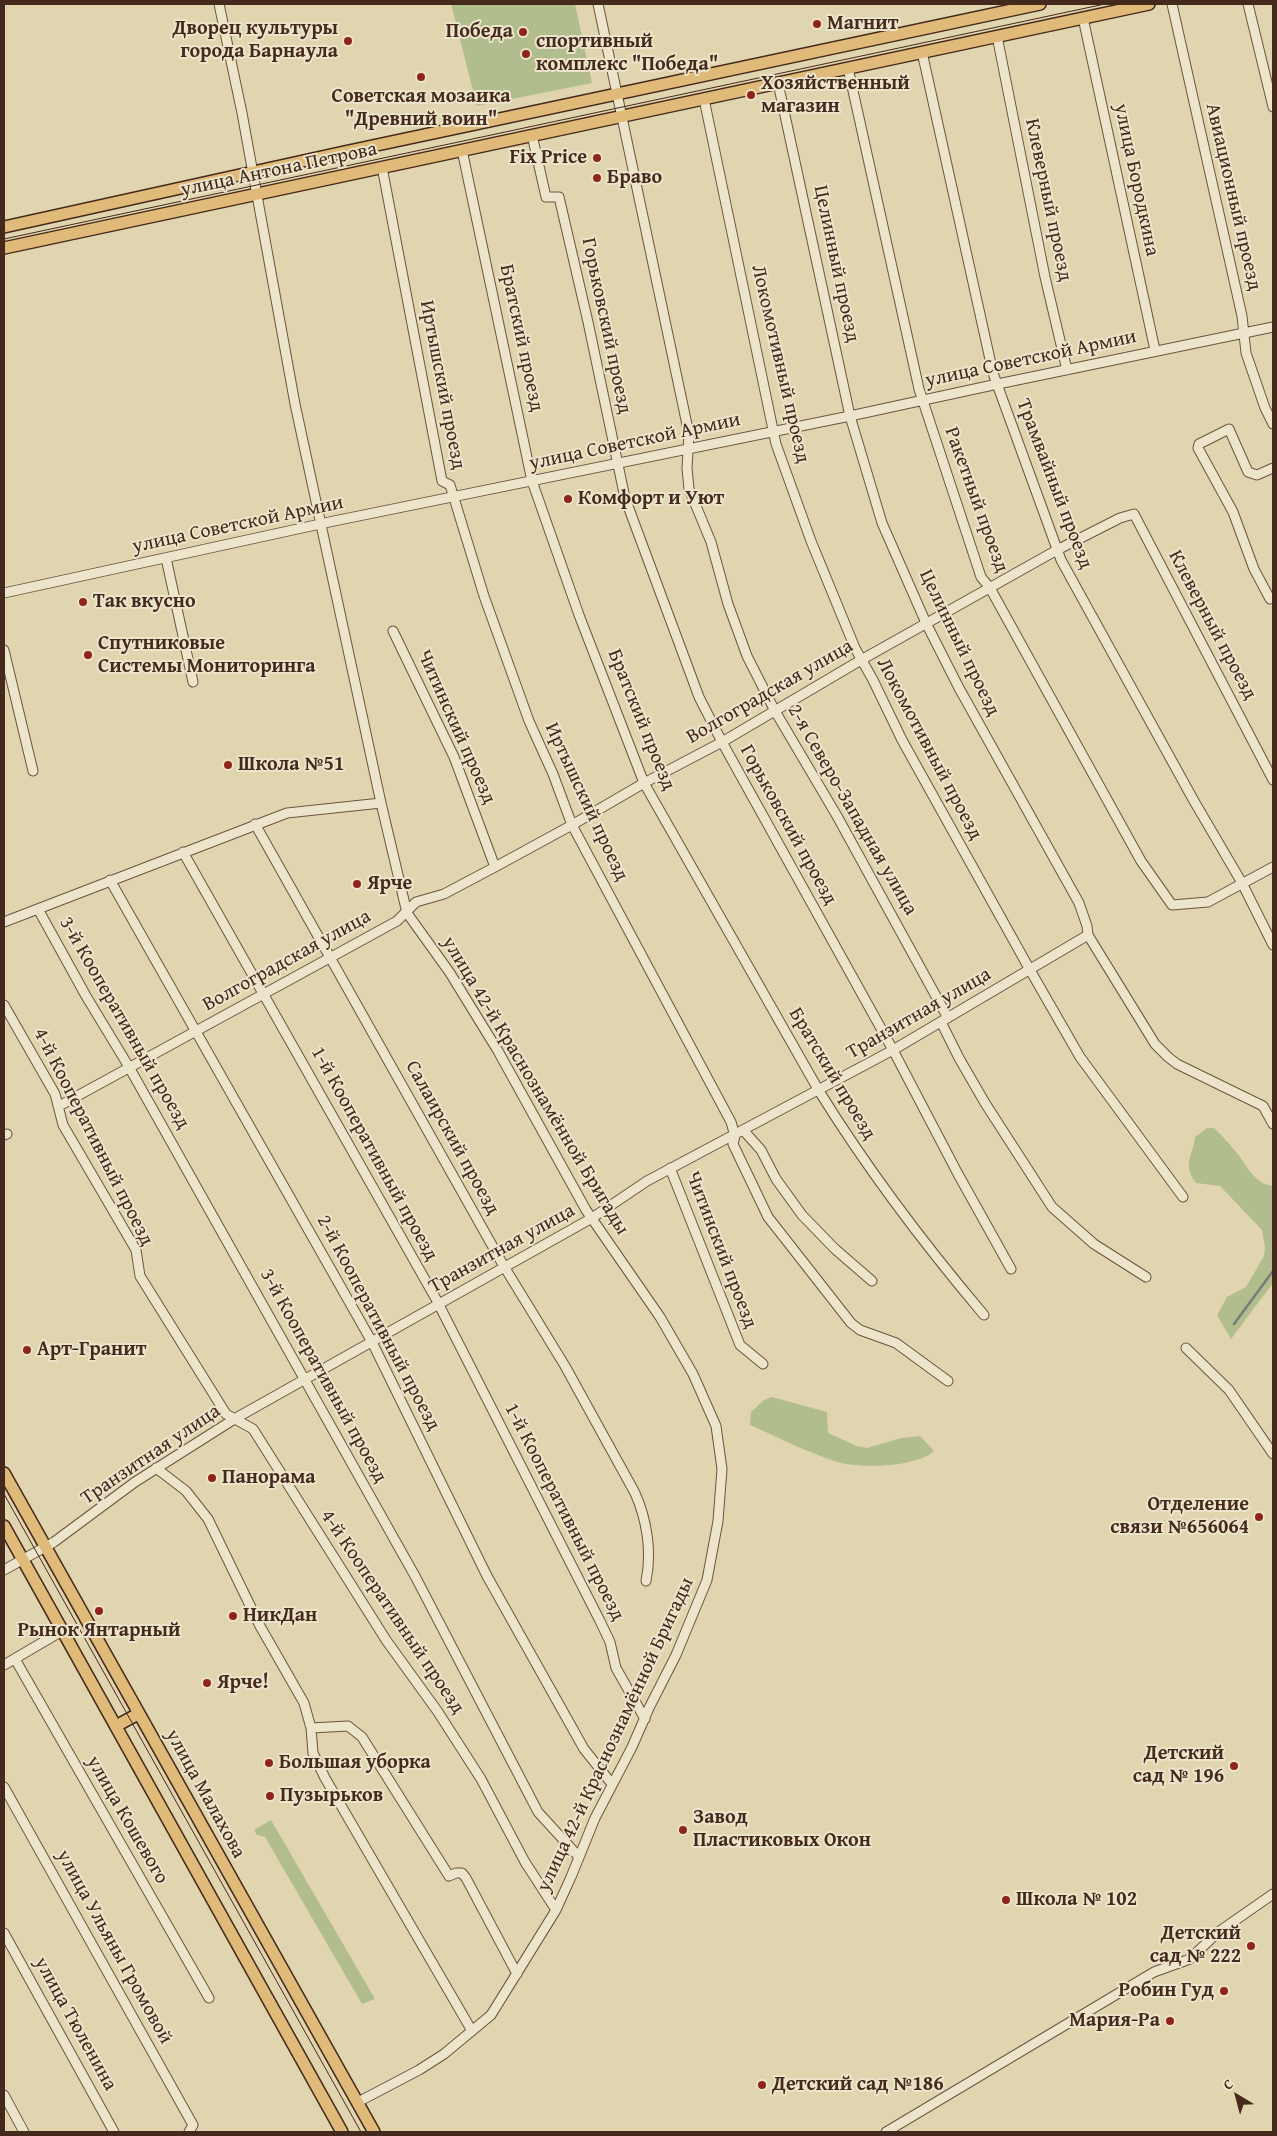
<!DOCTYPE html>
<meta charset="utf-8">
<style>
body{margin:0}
#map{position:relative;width:1277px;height:2136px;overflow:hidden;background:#e1d5af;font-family:"Gentium Book Plus",serif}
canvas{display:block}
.frame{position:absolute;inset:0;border:5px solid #45291c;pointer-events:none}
.north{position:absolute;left:1212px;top:2071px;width:50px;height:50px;-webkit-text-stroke:4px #ece4cb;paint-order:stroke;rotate:323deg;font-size:14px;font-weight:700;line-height:20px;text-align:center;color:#45291c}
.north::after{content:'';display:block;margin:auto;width:18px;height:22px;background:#45291c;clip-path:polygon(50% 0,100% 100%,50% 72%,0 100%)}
</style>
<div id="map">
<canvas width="1277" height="2136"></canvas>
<div class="frame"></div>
<div class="north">С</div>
</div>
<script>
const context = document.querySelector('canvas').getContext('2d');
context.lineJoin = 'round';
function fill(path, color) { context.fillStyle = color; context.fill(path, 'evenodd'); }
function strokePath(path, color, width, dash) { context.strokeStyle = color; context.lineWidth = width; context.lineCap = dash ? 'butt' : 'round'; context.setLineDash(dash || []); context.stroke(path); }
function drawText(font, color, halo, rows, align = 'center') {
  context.font = font + ' "Gentium Book Plus",serif'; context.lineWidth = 4; context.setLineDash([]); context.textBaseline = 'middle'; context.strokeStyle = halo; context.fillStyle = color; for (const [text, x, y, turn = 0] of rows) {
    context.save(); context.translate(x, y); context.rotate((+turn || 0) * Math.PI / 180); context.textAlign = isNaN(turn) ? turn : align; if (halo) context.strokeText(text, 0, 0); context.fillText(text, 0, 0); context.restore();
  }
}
const green = new Path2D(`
 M451,4H575L592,83L477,106Z
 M1207,1128H1214C1222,1136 1230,1144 1236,1152C1247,1165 1254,1184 1273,1186V1283L1231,1339L1217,1315L1227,1297L1246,1287L1264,1256L1265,1247L1262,1230L1220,1186L1196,1183C1182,1164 1192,1159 1195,1137Z
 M772,1397L827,1412L828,1433L857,1446L867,1448L901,1438L920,1436L934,1451C915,1468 857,1469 834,1461C805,1451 777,1437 750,1425L751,1412L764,1400Z
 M271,1820L375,1999L362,2004L265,1837L257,1835L254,1830Z`);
const stream = new Path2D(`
 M1234,1324L1273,1271`);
const minor = new Path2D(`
 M219,4L242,113L295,404L381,803L407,913L450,973L498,1051L586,1210L660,1317L693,1374L716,1426L722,1469L718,1521L707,1580L676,1655L649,1708L632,1747L595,1818L571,1877L556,1910L491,2015L444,2054L419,2070L358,2102
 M598,4L689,434L687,468L689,489L711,542L728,604L747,656L775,711L837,816L948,1018
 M1172,4L1242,316L1246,353L1265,408L1273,424
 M1248,4L1273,107
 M1083,18L1155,350
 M997,36L1045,277L1067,370
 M922,52L993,373L1061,560L1194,801L1242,883L1273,945
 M848,68L919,389L981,577L990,588L1141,861L1172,905L1208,902L1273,867
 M778,83L850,416L882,523L926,623L959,688L1079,903L1087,926L1088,935L1155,1044L1168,1057L1177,1064L1263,1106L1273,1124
 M704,99L776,444L811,541L855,648L873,680L902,740L1030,970L1080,1057L1183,1197
 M532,135L546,197H559L588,322L625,498L699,697L722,742L893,1050L958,1174L1011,1269
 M462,150L532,481L579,615L644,783L819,1091C868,1170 924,1244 984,1315
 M382,167L442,481L450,485L484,596L529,721L553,774L572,825L731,1122L735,1136L733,1144L768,1217L851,1323L860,1330L896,1343L948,1381
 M166,558L193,682
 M4,593L334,521L850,416L993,385L1273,327
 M1270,599L1254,569L1233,512L1198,448L1199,444L1229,429L1248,472L1257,475L1273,468
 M393,631L454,757L495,867
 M4,650L33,771
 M255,824L502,1263L565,1366L635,1493C647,1520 652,1552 646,1581
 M183,852L436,1299L600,1621L610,1642L616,1668L645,1719
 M110,880L372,1342L487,1576L584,1749L612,1784
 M38,909L86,996L129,1067L415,1576L538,1812L579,1857
 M4,922L287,813L381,803
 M4,1005L55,1094L63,1125L136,1250L140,1276L226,1414L253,1429L386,1640L438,1712L481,1779L525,1862L556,1910
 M941,1022L959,1058L985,1103L1052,1207L1094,1244L1146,1277
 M59,1106L397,921L416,902L444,894L495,867L572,825L644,783L722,742L861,660L1057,550L1120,518L1134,514L1273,780
 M744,1131L761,1150L776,1179L802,1215L835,1249L872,1281
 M4,1135L7,1134
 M670,1168L740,1345L763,1364
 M1186,1348L1229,1390L1273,1454
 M156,1468L186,1491L208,1519L260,1626L304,1703L311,1728L348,1726L362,1737L449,1876L456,1873H462L466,1878L517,1974
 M4,1570L54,1542L135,1482L236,1418L592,1218L647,1181L893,1050L1088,935
 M15,1659L209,1998
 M4,1665L62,1631
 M311,1728L313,1753L325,1778L472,2031
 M4,1787L193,2125L189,2132
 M4,1933L114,2132
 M4,2095L24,2132
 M886,2132L1154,1972L1190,1959L1217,1933L1273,1894`);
const major = new Path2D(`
 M4,227L344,152L1040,4
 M4,248L1149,4
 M4,1473L374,2132
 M4,1526L342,2132
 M116,1726L138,1714`);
const tram = new Path2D(`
 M4,239L1105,4
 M4,1494L361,2132`);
const markers = [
 [817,24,5,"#8f2418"],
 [523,32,5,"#8f2418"],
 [348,41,5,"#8f2418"],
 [526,54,5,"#8f2418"],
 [421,77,5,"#8f2418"],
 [751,95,5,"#8f2418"],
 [597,158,5,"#8f2418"],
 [597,178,5,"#8f2418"],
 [568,499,5,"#8f2418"],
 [83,602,5,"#8f2418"],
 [88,655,5,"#8f2418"],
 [228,765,5,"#8f2418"],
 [357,884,5,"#8f2418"],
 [27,1350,5,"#8f2418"],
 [212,1478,5,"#8f2418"],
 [1259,1517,5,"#8f2418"],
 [99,1611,5,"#8f2418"],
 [233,1616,5,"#8f2418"],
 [207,1683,5,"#8f2418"],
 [269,1763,5,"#8f2418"],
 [1234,1766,5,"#8f2418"],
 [270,1796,5,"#8f2418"],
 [683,1830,5,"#8f2418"],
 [1006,1900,5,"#8f2418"],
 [1251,1946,5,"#8f2418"],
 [1224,1991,5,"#8f2418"],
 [1170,2021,5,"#8f2418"],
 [762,2085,5,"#8f2418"]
];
const poiNames = [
 ["Магнит",827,24],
 ["Дворец культуры",338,29,"right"],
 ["города Барнаула",338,52,"right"],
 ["Победа",513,32,"right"],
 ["спортивный",536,42],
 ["комплекс \"Победа\"",536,65],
 ["Хозяйственный",761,84],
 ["магазин",761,107],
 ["Советская мозаика",421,97,"center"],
 ["\"Древний воин\"",421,120,"center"],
 ["Fix Price",587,158,"right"],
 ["Браво",607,178],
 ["Комфорт и Уют",578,499],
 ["Так вкусно",93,602],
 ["Спутниковые",98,644],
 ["Системы Мониторинга",98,667],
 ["Школа №51",238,765],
 ["Ярче",367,884],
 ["Арт-Гранит",37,1350],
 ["Панорама",222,1478],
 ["Отделение",1249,1505,"right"],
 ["связи №656064",1249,1528,"right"],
 ["НикДан",243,1616],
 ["Рынок Янтарный",99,1631,"center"],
 ["Ярче!",217,1683],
 ["Детский",1224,1754,"right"],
 ["сад № 196",1224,1777,"right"],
 ["Большая уборка",279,1763],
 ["Пузырьков",280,1796],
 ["Завод",693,1818],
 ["Пластиковых Окон",693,1841],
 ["Школа № 102",1016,1900],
 ["Детский",1241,1934,"right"],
 ["сад № 222",1241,1957,"right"],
 ["Робин Гуд",1214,1991,"right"],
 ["Мария-Ра",1160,2021,"right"],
 ["Детский сад №186",772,2085]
];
const streetNames = [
 ["улица Антона Петрова",279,170,-12],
 ["улица Бородкина",1136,180,78],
 ["Авиационный проезд",1233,197,77],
 ["Клеверный проезд",1048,200,78],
 ["Целинный проезд",836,264,78],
 ["Горьковский проезд",606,326,78],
 ["Братский проезд",521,338,78],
 ["улица Советской Армии",1031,359,-12],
 ["Локомотивный проезд",780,364,77],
 ["Иртышский проезд",442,385,79],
 ["улица Советской Армии",635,442,-12],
 ["Трамвайный проезд",1054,484,69],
 ["Ракетный проезд",976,500,70],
 ["улица Советской Армии",238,525,-12],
 ["Клеверный проезд",1212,625,62],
 ["Целинный проезд",959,643,64],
 ["Волгоградская улица",770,692,-30],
 ["Братский проезд",641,720,68],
 ["Читинский проезд",456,727,66],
 ["Локомотивный проезд",929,749,62],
 ["Иртышский проезд",586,802,65],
 ["2-я Северо-Западная улица",852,810,60],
 ["Горьковский проезд",788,825,61],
 ["Волгоградская улица",287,961,-29],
 ["Транзитная улица",919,1014,-30],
 ["3-й Кооперативный проезд",124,1023,60],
 ["Братский проезд",832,1074,59],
 ["улица 42-й Краснознамённой Бригады",535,1086,59],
 ["4-й Кооперативный проезд",93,1137,63],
 ["Салаирский проезд",452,1138,61],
 ["1-й Кооперативный проезд",374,1154,61],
 ["Транзитная улица",502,1249,-29],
 ["Читинский проезд",721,1250,69],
 ["2-й Кооперативный проезд",378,1323,62],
 ["3-й Кооперативный проезд",323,1376,61],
 ["Транзитная улица",151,1455,-34],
 ["1-й Кооперативный проезд",564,1512,63],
 ["4-й Кооперативный проезд",392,1612,56],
 ["улица 42-й Краснознамённой Бригады",616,1735,-65],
 ["улица Малахова",205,1794,61],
 ["улица Кошевого",127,1820,60],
 ["улица Ульяны Громовой",114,1947,61],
 ["улица Тюленина",75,2024,61]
];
fill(green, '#b1bd8c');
strokePath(stream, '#787d79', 2.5);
strokePath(minor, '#6c5441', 11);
strokePath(major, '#45291c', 14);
strokePath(minor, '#ece4cb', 9);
strokePath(major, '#e0ba78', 11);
strokePath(tram, '#45291c', 1);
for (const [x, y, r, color] of markers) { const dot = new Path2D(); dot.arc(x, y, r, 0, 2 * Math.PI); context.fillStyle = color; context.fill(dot); strokePath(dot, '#ece4cb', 2); }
drawText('bold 20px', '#45291c', '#ece4cb', poiNames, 'left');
drawText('20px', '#45291c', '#ece4cb', streetNames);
</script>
